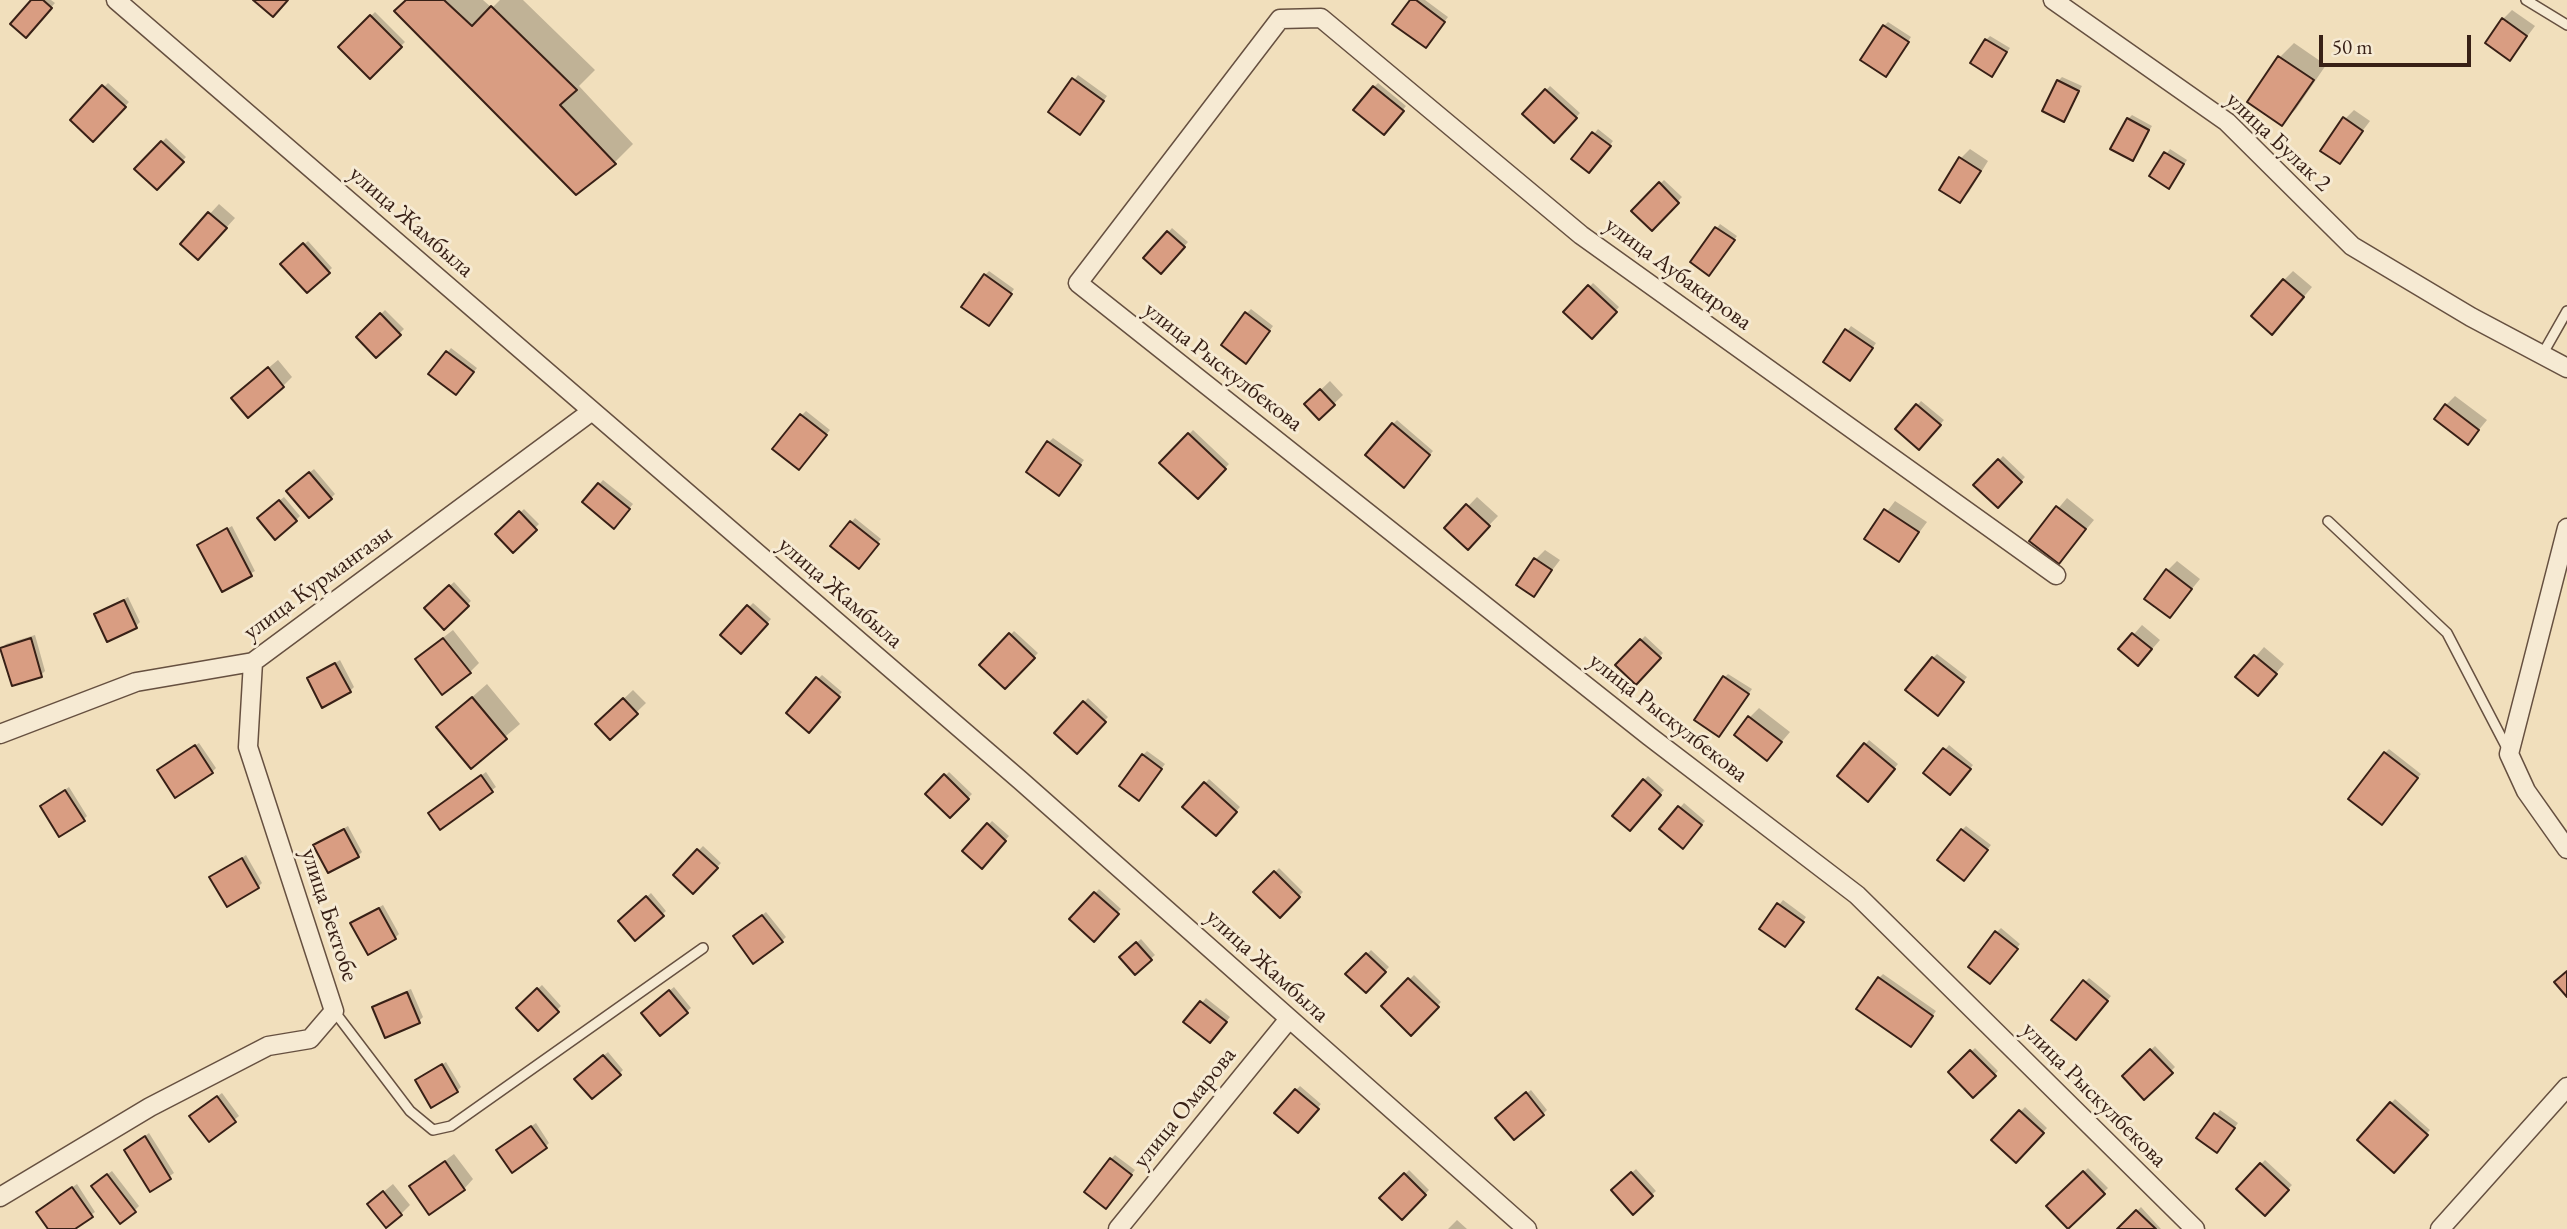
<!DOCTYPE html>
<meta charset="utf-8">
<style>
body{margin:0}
#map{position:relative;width:2567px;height:1229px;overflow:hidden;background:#f1dfbc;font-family:"EB Garamond",serif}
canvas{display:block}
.scale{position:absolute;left:2319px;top:35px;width:152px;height:32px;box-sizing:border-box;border:4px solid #382016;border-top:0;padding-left:9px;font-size:21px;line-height:24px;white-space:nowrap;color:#382016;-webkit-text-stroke:5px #f6ead3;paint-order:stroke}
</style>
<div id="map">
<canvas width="2567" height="1229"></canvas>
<div class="scale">50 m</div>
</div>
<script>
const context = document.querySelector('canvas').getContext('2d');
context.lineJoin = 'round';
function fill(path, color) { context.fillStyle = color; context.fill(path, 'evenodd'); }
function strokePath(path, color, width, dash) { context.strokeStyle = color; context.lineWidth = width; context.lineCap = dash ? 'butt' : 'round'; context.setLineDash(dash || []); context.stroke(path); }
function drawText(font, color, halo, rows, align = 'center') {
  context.font = font + ' "EB Garamond",serif'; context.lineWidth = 6; context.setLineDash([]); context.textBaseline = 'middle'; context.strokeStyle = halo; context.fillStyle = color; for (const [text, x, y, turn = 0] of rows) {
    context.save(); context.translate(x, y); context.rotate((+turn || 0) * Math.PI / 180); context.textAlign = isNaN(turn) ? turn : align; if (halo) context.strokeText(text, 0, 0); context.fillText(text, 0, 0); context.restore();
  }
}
const shadow = new Path2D(`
 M34,0H51L55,3L26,35Z
 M408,0H483L492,8L500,0H523L595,70L579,86L633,144L615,162L576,192Z
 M1412,0H1425L1448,17L1429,42Z
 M2512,10L2535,26L2510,59L2503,19Z
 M375,12L405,42L370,76L340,47Z
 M1888,22L1911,37L1890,70L1884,26Z
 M1990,36L2010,48L1992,75L1986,40Z
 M2294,43L2326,65L2296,109L2282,123L2250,102L2280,57Z
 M1078,75L1107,96L1084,129L1050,112Z
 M2062,77L2082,86L2063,120L2058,81Z
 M108,83L129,102L93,140L72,120Z
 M1378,83L1406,106L1388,129L1374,87Z
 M1550,86L1580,113L1554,141L1524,114Z
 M2354,110L2370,121L2339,162L2345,119Z
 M2132,115L2152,126L2132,159L2128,119Z
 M1598,129L1613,141L1593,167L1574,159Z
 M166,138L186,157L157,188L137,169Z
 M1970,149L1988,161L1969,192L1960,201L1961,158Z
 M2170,149L2187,160L2173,183L2151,175Z
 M1664,180L1682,197L1651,229L1633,211Z
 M219,204L235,218L207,249L182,244Z
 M1720,224L1737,236L1713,270L1692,262Z
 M1172,228L1188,242L1161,272L1146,258Z
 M308,241L332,268L307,291L282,264Z
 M989,271L1014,289L993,320L985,275Z
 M2293,271L2312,287L2281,324L2284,280Z
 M1593,283L1619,307L1592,336L1566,312Z
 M1251,309L1273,326L1250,357L1247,313Z
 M385,310L404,329L376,356L358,337Z
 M1851,326L1876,343L1854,375L1825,362Z
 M451,348L477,368L460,389L431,374Z
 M278,360L292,377L283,386L243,389Z
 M1330,381L1343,395L1319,418L1306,404Z
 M2455,396L2487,420L2468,443L2446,405Z
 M1921,401L1944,420L1923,444L1897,429Z
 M806,411L830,430L803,464L802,415Z
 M1397,420L1433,451L1408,481L1393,424Z
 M1193,430L1229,464L1198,497L1162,463Z
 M1053,438L1084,460L1063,489L1049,442Z
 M2003,456L2025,477L1998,506L1976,485Z
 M314,469L335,494L331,498L292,487Z
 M603,480L633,504L618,522L584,502Z
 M284,497L300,516L296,520L263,514Z
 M1477,497L1498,516L1468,547L1447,528Z
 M2067,498L2094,520L2059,562L2031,541Z
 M1895,501L1927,522L1899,560L1867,538Z
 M524,509L539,524L513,550L498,534Z
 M855,518L881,539L862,562L832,545Z
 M232,526L255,571L222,590L199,545Z
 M1545,550L1560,560L1534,594L1536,559Z
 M2177,561L2200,579L2170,616L2168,570Z
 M454,582L471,601L444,627L426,608Z
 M128,597L140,622L136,626L96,614Z
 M753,603L771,619L741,652L722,635Z
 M2142,625L2160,640L2147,655L2121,649Z
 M453,630L479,663L470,672L427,650Z
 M1014,631L1038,653L1005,687L982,665Z
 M35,635L45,671L41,675L2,648L6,644Z
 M1645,636L1663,653L1636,682L1617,665Z
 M2264,647L2284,664L2267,684L2238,677Z
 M1937,654L1967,677L1942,709L1933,658Z
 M340,660L354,687L350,691L309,678Z
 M1728,674L1752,689L1723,731L1724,678Z
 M822,675L842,692L813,726L818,679Z
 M487,684L520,724L471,766L438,727Z
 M633,690L646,703L610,738L597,724Z
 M1088,698L1108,717L1077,751L1056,733Z
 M1759,708L1790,732L1767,759L1750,717Z
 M1869,740L1898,764L1872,795L1839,776Z
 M199,743L216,768L212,772L163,766Z
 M1949,745L1973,765L1954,788L1926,773Z
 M2389,749L2421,774L2386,819L2385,753Z
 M1147,751L1165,764L1143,794V755Z
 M486,772L496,787L441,828L434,809Z
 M949,772L972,794L950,816L927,794Z
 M1648,776L1664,790L1634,825L1644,780Z
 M1209,779L1240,807L1216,834L1184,807Z
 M69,787L87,816L83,820L46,802Z
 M1684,803L1705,821L1687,842L1662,829Z
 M992,821L1009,836L982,866L964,851Z
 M348,826L362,852L358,856L315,845Z
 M1966,826L1991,845L1968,875L1962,830Z
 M703,846L721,863L693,892L675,875Z
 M246,855L262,883L258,887L212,877Z
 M1279,868L1303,892L1280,916L1256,892Z
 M1099,889L1121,909L1094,939L1072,919Z
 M651,893L666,911L636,938L620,921Z
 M1783,900L1806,917L1789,941L1761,928Z
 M383,905L399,934L395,938L357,920Z
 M766,912L786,937L782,941L739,933Z
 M2001,928L2020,944L1994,978L1997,932Z
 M1141,939L1155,955L1135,973L1121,957Z
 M1371,950L1389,967L1366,991L1348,974Z
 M1883,974L1936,1011L1915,1041L1879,978Z
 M1414,975L1441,1002L1411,1033L1384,1006Z
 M2089,978L2111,996L2080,1034L2085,982Z
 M542,985L561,1006L538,1029L518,1008Z
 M674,987L691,1008L661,1033L648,1009Z
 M411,989L423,1017L419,1021L374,1007L378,1003Z
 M1206,998L1230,1017L1214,1037L1186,1022Z
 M2155,1046L2175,1067L2144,1098L2124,1076Z
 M1975,1048L1998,1071L1973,1096L1950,1072Z
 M608,1052L623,1070L619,1074L581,1075Z
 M446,1062L461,1087L457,1091L417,1080Z
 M1300,1086L1321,1104L1298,1131L1296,1090Z
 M1531,1090L1547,1110L1543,1114H1501Z
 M222,1093L239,1116L209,1140L195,1113Z
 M2395,1099L2430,1130L2394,1171L2359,1139Z
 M2025,1107L2047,1128L2016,1161L1994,1140Z
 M2220,1110L2238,1123L2221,1147L2198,1138Z
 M536,1123L549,1143L545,1147L502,1146Z
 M149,1133L174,1173L151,1189L126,1150Z
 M454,1154L473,1179L464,1189L411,1186Z
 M1115,1155L1135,1170L1110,1202L1111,1159Z
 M2265,1160L2292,1185L2265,1213L2238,1188Z
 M2088,1168L2108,1188L2068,1227L2048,1206Z
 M1636,1169L1656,1191L1633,1212L1613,1190Z
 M1409,1170L1429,1190L1402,1218L1382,1198Z
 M112,1171L139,1206L135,1210L97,1182Z
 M77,1184L95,1212L72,1229H50L42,1208Z
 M393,1184L410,1205L401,1214L369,1204Z
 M2141,1207L2161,1229H2119Z
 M1457,1220L1467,1229H1448Z`);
const building = new Path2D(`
 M31,0H43L52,8L26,38L10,24Z
 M253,0H288L273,17Z
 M406,0H444L472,26L491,6L577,90L560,105L616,164L576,195L394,11Z
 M1410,0H1416L1445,22L1426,48L1392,24Z
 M370,15L402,47L370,79L338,47Z
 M2502,18L2527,36L2510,61L2485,43Z
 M1883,25L1909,42L1886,77L1860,60Z
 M1985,39L2007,52L1992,77L1970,63Z
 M2278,56L2314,80L2282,126L2247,102Z
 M1072,78L1104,101L1080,135L1048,112Z
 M2057,80L2079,91L2064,122L2042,111Z
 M102,85L126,107L93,142L70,120Z
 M1373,86L1404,111L1384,135L1353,110Z
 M1545,89L1577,118L1554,143L1522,114Z
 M2343,117L2363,131L2340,164L2320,151Z
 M2127,118L2149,130L2133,161L2110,149Z
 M1592,132L1611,146L1589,173L1571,159Z
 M161,141L184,162L157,190L134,169Z
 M2164,152L2184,164L2169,189L2149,176Z
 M1959,157L1981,171L1960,203L1939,190Z
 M1659,182L1679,203L1652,231L1631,211Z
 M208,212L227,228L198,260L180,244Z
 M1715,227L1735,240L1709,276L1690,262Z
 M1167,231L1185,247L1161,274L1143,258Z
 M303,243L330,273L307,293L280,264Z
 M984,274L1012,294L989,326L961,307Z
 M2283,279L2304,297L2272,335L2251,316Z
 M1588,285L1617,312L1592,339L1563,312Z
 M1245,312L1270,331L1246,364L1221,345Z
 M380,313L401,335L376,358L356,337Z
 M1845,329L1873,348L1850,381L1823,362Z
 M446,351L474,372L456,395L428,374Z
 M268,367L284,387L248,418L231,398Z
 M1320,389L1335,405L1319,420L1304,404Z
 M1916,404L1941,425L1919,450L1895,429Z
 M2445,404L2479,430L2468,445L2434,419Z
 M800,414L827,435L799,470L772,449Z
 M1392,423L1430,455L1404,488L1365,455Z
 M1188,433L1226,469L1198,499L1159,463Z
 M1047,441L1081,465L1059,496L1026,472Z
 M1998,459L2022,482L1998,508L1973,485Z
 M309,472L332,499L309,518L286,491Z
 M598,483L630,509L614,529L582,502Z
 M279,500L297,521L275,540L257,518Z
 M1466,504L1490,526L1468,550L1444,528Z
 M2056,506L2086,529L2059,564L2029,541Z
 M1884,509L1919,532L1899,562L1864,539Z
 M519,511L537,530L513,553L495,534Z
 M850,521L879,544L859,569L830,546Z
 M227,528L252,576L222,592L197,545Z
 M1534,558L1552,570L1534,597L1516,585Z
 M2166,569L2192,589L2170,618L2144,599Z
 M449,585L469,606L444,630L424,608Z
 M124,600L137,628L107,642L94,614Z
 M747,605L768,624L741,654L720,635Z
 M1009,633L1035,658L1005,689L979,665Z
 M2132,633L2152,649L2138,666L2118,649Z
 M31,638L42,677L12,686L0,648Z
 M443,638L471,673L442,695L415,659Z
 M1640,639L1661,658L1636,685L1615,665Z
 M2254,655L2277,674L2258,696L2235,677Z
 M1932,657L1964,682L1938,716L1905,690Z
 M335,663L351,692L322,708L307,678Z
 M1723,676L1749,694L1719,737L1694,720Z
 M816,677L840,697L809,733L786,713Z
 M472,697L507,739L471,769L436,727Z
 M623,698L638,714L610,740L595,724Z
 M1083,701L1106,722L1077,754L1054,733Z
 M1748,716L1782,742L1767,761L1734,735Z
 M1864,743L1895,769L1868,802L1837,776Z
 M195,745L213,773L175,798L157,770Z
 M1943,748L1971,769L1950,795L1923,773Z
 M2384,752L2418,778L2382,825L2348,799Z
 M1142,754L1162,769L1139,801L1119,786Z
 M944,774L969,799L950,818L925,794Z
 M481,775L493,792L440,830L428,813Z
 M1643,779L1661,795L1630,831L1612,816Z
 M1204,782L1237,812L1216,836L1182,807Z
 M65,790L85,821L59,837L40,806Z
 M1678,806L1702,825L1683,849L1659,829Z
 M987,823L1006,841L982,869L962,851Z
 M344,829L359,857L328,873L313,845Z
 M1961,829L1988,850L1964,881L1937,860Z
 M697,849L718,868L693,894L673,875Z
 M242,858L259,888L227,907L209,877Z
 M1274,871L1300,897L1280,918L1253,892Z
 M1094,892L1119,914L1094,942L1069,919Z
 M646,896L664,916L635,941L618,921Z
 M1777,903L1804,922L1785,947L1759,929Z
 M379,908L396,939L368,955L350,923Z
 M762,915L783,942L753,964L733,936Z
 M1995,931L2018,949L1990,984L1968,967Z
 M1136,942L1152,960L1135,975L1119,957Z
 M1366,953L1386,972L1366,993L1345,974Z
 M2567,971V997L2554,982Z
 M1878,977L1933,1016L1911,1047L1856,1009Z
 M1408,978L1439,1007L1411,1036L1381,1006Z
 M2083,980L2108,1001L2076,1040L2051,1020Z
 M537,988L559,1012L538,1031L516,1008Z
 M669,990L688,1013L660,1036L641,1013Z
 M407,992L420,1023L385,1038L372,1007Z
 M1200,1001L1227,1022L1210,1043L1183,1022Z
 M2150,1049L2173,1073L2144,1100L2122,1076Z
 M1970,1050L1996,1076L1973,1098L1948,1072Z
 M603,1055L621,1075L592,1099L574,1079Z
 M442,1064L458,1092L431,1108L415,1080Z
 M1295,1089L1319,1109L1298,1133L1274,1113Z
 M1526,1092L1544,1115L1514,1140L1495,1118Z
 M217,1096L236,1122L209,1142L189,1116Z
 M2390,1102L2428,1135L2394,1173L2357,1140Z
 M2019,1110L2044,1133L2016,1163L1991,1140Z
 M2214,1113L2235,1128L2217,1153L2196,1138Z
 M531,1126L547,1148L512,1173L496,1150Z
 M145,1136L171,1179L150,1192L124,1150Z
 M1110,1158L1132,1175L1106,1209L1084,1192Z
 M445,1161L465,1190L429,1215L409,1186Z
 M2260,1163L2289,1190L2265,1216L2236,1189Z
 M2083,1171L2105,1194L2068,1229L2046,1206Z
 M1631,1172L1653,1196L1633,1215L1611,1190Z
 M1404,1173L1426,1195L1402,1220L1379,1198Z
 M107,1174L136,1212L120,1224L91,1186Z
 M72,1187L93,1217L75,1229H48L36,1212Z
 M383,1191L402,1215L386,1228L367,1204Z
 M2136,1210L2156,1229H2117Z`);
const lane = new Path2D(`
 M2526,0L2567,25
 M2542,355L2567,311
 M2328,521L2447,633L2509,752
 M334,1011L410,1111L433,1130L451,1126L703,948`);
const street = new Path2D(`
 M116,0L1020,780L1527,1229
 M2053,0L2227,122L2352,246L2471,317L2567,368
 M2567,528L2509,754L2526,791L2567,849
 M2056,575L1581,235L1321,18L1280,19L1078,283L1649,736L1857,895L2195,1229
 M0,734L136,682L253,662L592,411
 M0,1197L150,1107L268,1046L310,1039L334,1011L248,747L253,662
 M1118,1229L1289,1019
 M2440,1229L2567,1087`);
const streetNames = [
 ["улица Булак 2",2278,142,43],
 ["улица Жамбыла",411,222,41],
 ["улица Аубакирова",1678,274,36],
 ["улица Рыскулбекова",1223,367,38],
 ["улица Курмангазы",318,583,-36],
 ["улица Жамбыла",840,593,41],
 ["улица Рыскулбекова",1668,718,38],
 ["улица Бектобе",329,915,72],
 ["улица Жамбыла",1267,966,42],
 ["улица Рыскулбекова",2094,1095,45],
 ["улица Омарова",1185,1108,-51]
];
fill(shadow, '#0003');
fill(building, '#d99d82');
strokePath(building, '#382016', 2);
strokePath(lane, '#665040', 12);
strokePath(street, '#665040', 21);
strokePath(lane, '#f6ead3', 9);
strokePath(street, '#f6ead3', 18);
drawText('24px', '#382016', '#f6ead3', streetNames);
</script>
